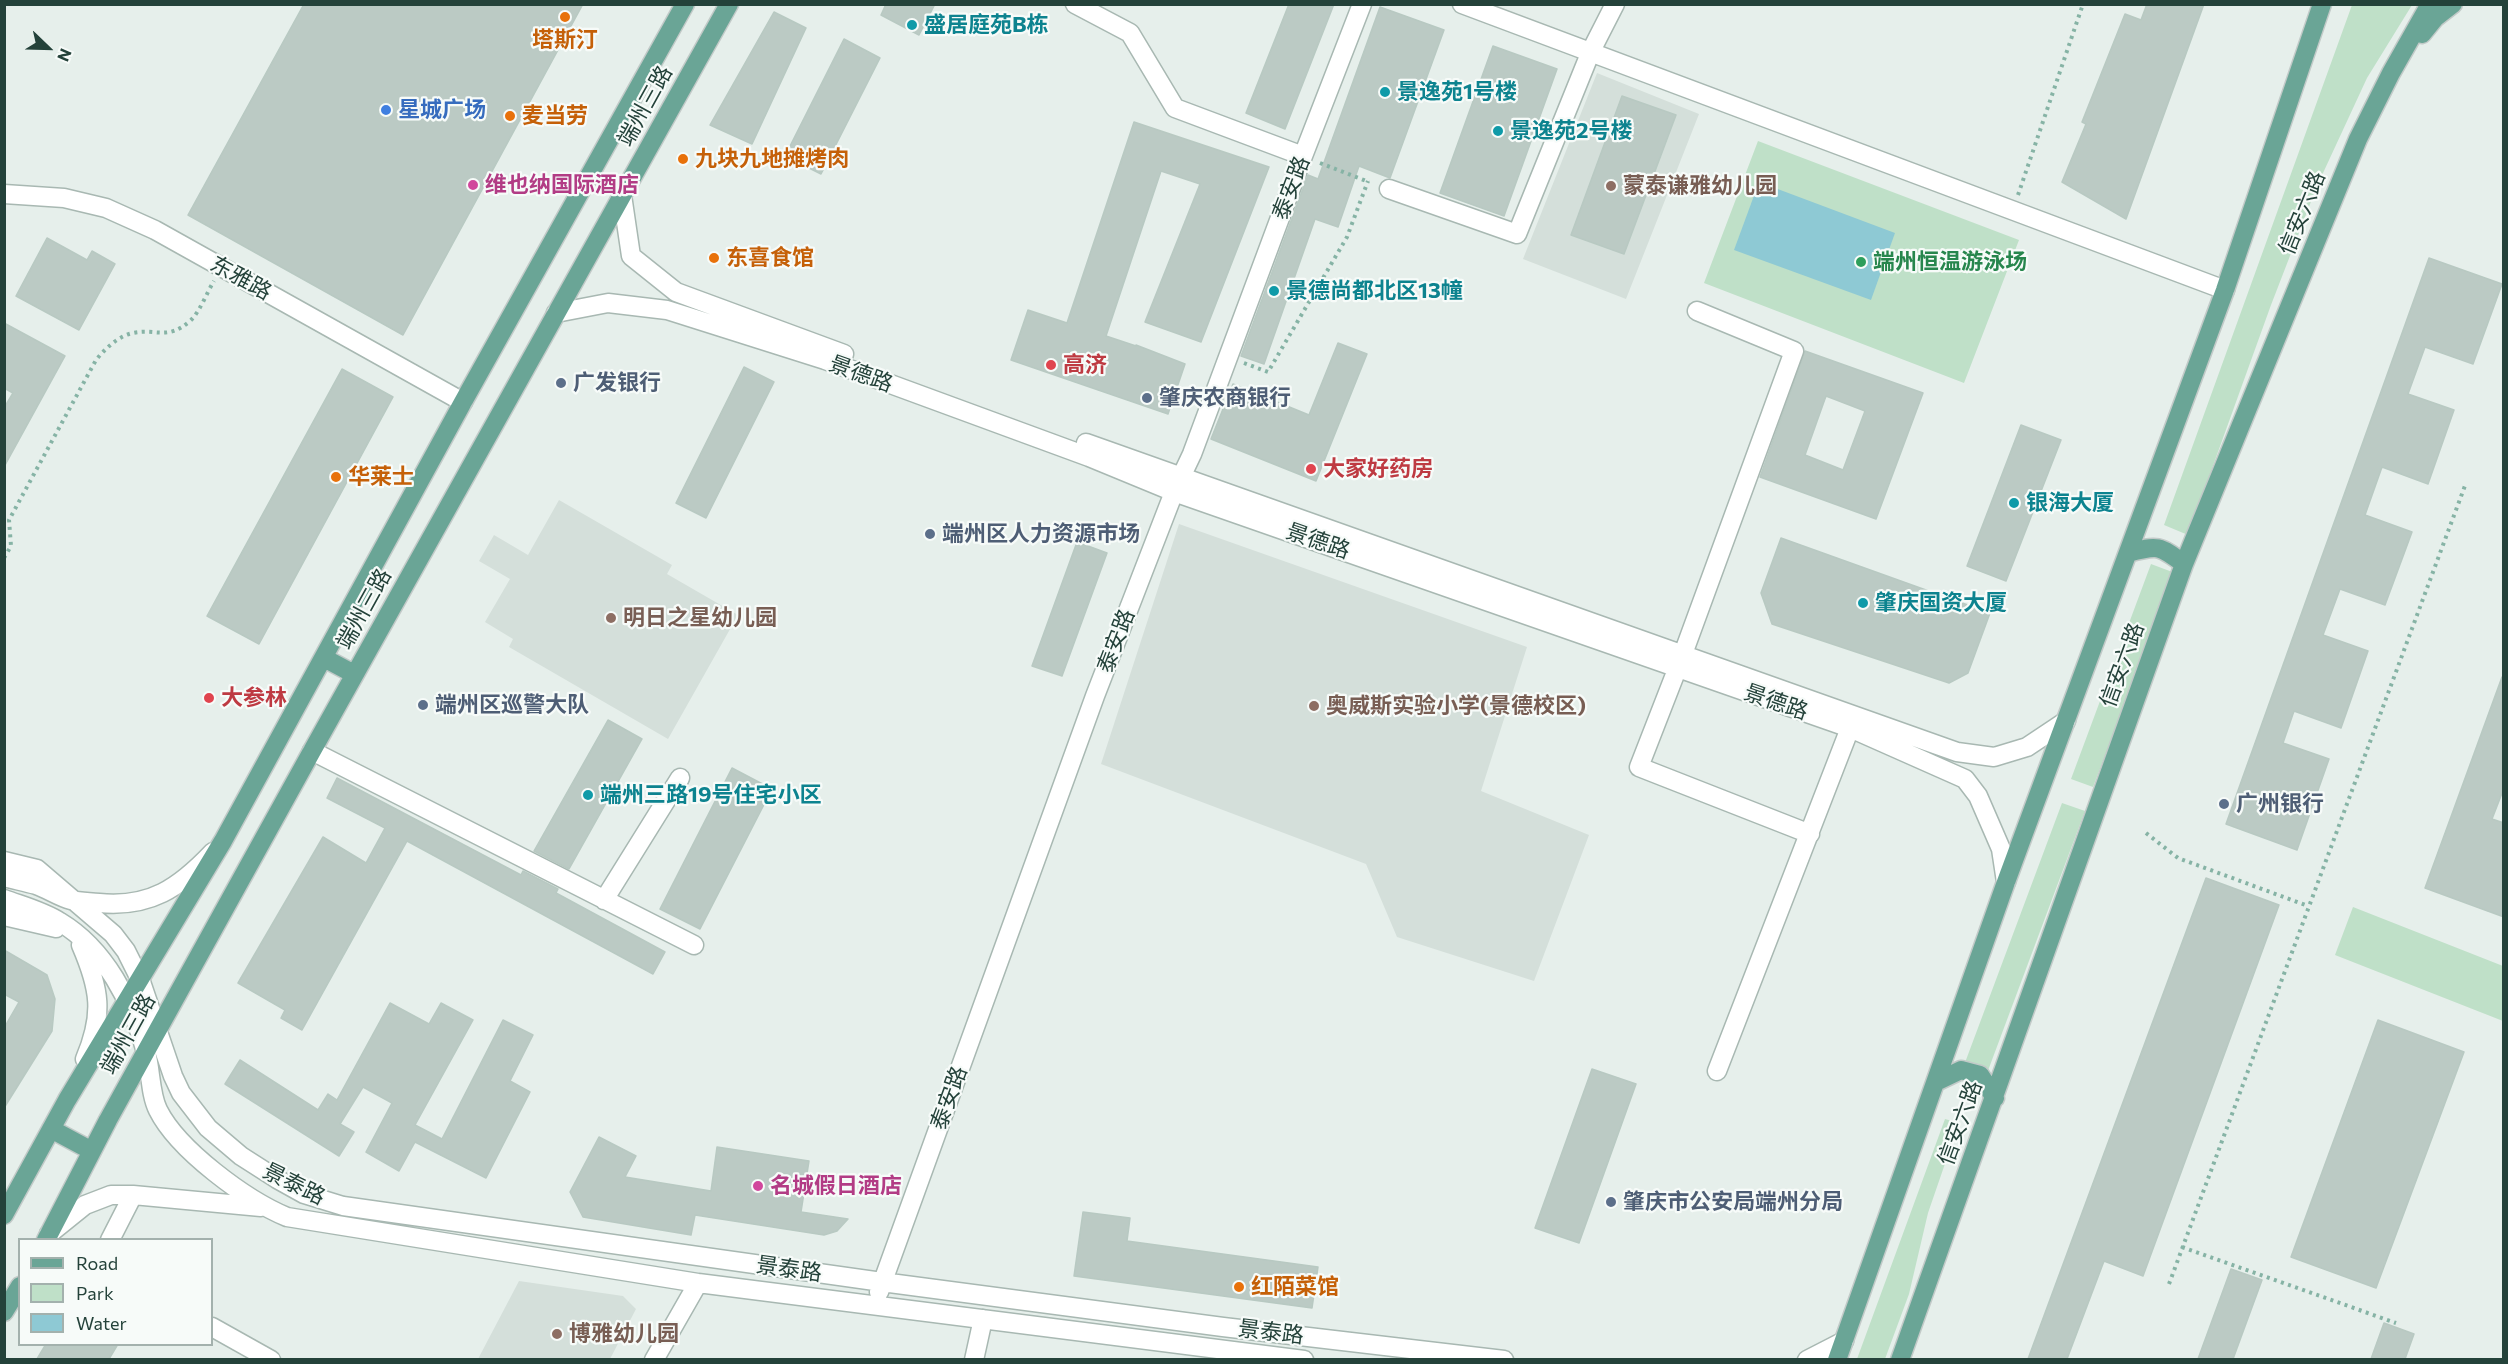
<!DOCTYPE html>
<meta charset="utf-8">
<style>
body{margin:0}
#map{position:relative;width:2508px;height:1364px;overflow:hidden;background:#e6efeb;font-family:Commissioner,sans-serif}
canvas{display:block}
.frame{position:absolute;inset:0;border:6px solid #24423a;pointer-events:none}
.legend{position:absolute;left:18px;top:1238px;width:195px;height:108px;box-sizing:border-box;background:#f7fbf9;border:2px solid #a3b1ad;margin:0;padding:8px 10px;list-style:none;font-size:18px;color:#24423a}
.legend li{display:flex;align-items:center;gap:12px;height:30px}
.legend b{width:30px;border:2px solid #a3b1ad}
.north{position:absolute;left:18px;top:18px;width:60px;height:60px;-webkit-text-stroke:4px #f7fbf9;paint-order:stroke;rotate:113deg;font-size:16px;font-weight:700;line-height:24px;text-align:center;color:#24423a}
.north::after{content:'';display:block;margin:auto;width:21px;height:27px;background:#24423a;clip-path:polygon(50% 0,100% 100%,50% 72%,0 100%)}
</style>
<div id="map">
<canvas width="2508" height="1364"></canvas>
<div class="frame"></div>
<ul class="legend">
<li><b style="height:8px;background:#6aa596"></b>Road</li>
<li><b style="height:16px;background:#bfe0c8"></b>Park</li>
<li><b style="height:16px;background:#8ec9d4"></b>Water</li>
</ul>
<div class="north">N</div>
</div>
<script>
const context = document.querySelector('canvas').getContext('2d');
context.lineJoin = 'round';
function fill(path, color) { context.fillStyle = color; context.fill(path, 'evenodd'); }
function strokePath(path, color, width, dash) { context.strokeStyle = color; context.lineWidth = width; context.lineCap = dash ? 'butt' : 'round'; context.setLineDash(dash || []); context.stroke(path); }
function drawText(font, color, halo, rows, align = 'center') {
  context.font = font + ' Commissioner,"Noto Sans SC",sans-serif'; context.lineWidth = 4.5; context.setLineDash([]); context.textBaseline = 'middle'; context.strokeStyle = halo; context.fillStyle = color; for (const [text, x, y, turn = 0] of rows) {
    context.save(); context.translate(x, y); context.rotate((+turn || 0) * Math.PI / 180); context.textAlign = isNaN(turn) ? turn : align; if (halo) context.strokeText(text, 0, 0); context.fillText(text, 0, 0); context.restore();
  }
}
const built = new Path2D(`
 M1597,73L1699,114L1626,299L1523,259Z
 M559,500L672,565L667,574L738,615L668,739L509,647L513,639L485,622L510,579L479,561L494,535L528,555Z
 M1179,524L1527,647L1481,791L1589,835L1534,981L1397,937L1366,864L1101,764Z
 M519,1281L623,1296L636,1309L610,1359H478Z`);
const green = new Path2D(`
 M2352,5H2412L2367,78L2317,186L2271,305L2188,535L2164,525Z
 M1758,141L2019,240L1964,383L1704,283Z
 M2151,564L2175,573L2093,787L2071,779Z
 M2062,803L2085,811L1983,1084L1960,1076Z
 M2353,907L2503,966V1021L2335,955Z
 M1945,1119L1959,1123L1928,1213L1909,1294L1885,1359H1857Z`);
const water = new Path2D(`
 M1759,182L1895,233L1871,300L1734,250Z`);
const building = new Path2D(`
 M304,4H583L403,335L188,215Z
 M886,4H935L919,35L881,15Z
 M1289,4H1334L1285,129L1246,113Z
 M2147,4H2204L2126,219L2062,182L2086,124L2082,122L2125,14L2141,20Z
 M1380,7L1444,30L1390,178L1359,166L1338,227L1315,219L1264,364L1241,356L1308,175L1318,179Z
 M774,12L806,28L752,144L710,125Z
 M844,39L880,58L821,174L785,156Z
 M1493,46L1557,69L1504,216L1440,193Z
 M1622,96L1676,115L1624,254L1571,235Z
 M1134,122L1269,167L1201,342L1145,322L1200,184L1161,171L1106,336L1136,346V345L1185,364L1168,414L1011,360L1028,310L1067,323Z
 M47,238L87,260L92,251L115,264L79,330L16,296Z
 M2429,258L2502,284L2473,364L2425,347L2408,394L2454,410L2428,484L2382,467L2365,515L2412,532L2385,605L2340,589L2323,635L2368,651L2341,728L2294,711L2283,743L2329,759L2297,850L2226,824Z
 M4,323L65,356L4,467V408L13,393L4,388Z
 M1338,343L1367,354L1316,481L1211,439L1233,384L1309,415Z
 M1805,351L1923,393L1876,519L1760,477ZM1826,396L1865,411L1843,470L1805,455Z
 M744,367L774,382L706,518L676,503Z
 M342,369L393,397L259,644L207,616Z
 M2021,425L2061,440L2006,581L1967,566Z
 M1781,538L1990,613L1968,673L1949,683L1772,624L1761,593Z
 M1077,542L1107,553L1062,676L1032,666Z
 M2502,677L2504,678V788L2492,819L2504,823V917L2425,888Z
 M608,720L642,739L569,869L534,851Z
 M732,768L772,789L700,929L660,909Z
 M337,778L521,875L523,871L558,889L556,893L665,952L653,974L407,841L302,1030L281,1018L285,1010L238,983L323,837L366,863L385,828L327,798Z
 M2206,878L2279,905L2143,1276L2104,1261L2067,1359H2028Z
 M4,950L47,975L55,999L52,1031L4,1108V1028L19,1002L4,994Z
 M390,1003L429,1024L441,1003L473,1020L415,1125L442,1139L503,1020L533,1035L510,1081L530,1092L486,1178L415,1142L399,1171L366,1152L392,1103L363,1087L340,1124L354,1132L339,1156L225,1084L240,1060L318,1110L328,1094L337,1100Z
 M2378,1020L2464,1052L2376,1288L2291,1257Z
 M1592,1069L1636,1084L1579,1243L1535,1228Z
 M599,1137L636,1156L625,1177L711,1191L717,1147L809,1161L801,1212L848,1219L837,1231L824,1235L695,1215L691,1235L583,1217L570,1192Z
 M1083,1212L1130,1218L1127,1241L1318,1267L1312,1308L1074,1276Z
 M2231,1269L2262,1280L2233,1359H2198Z
 M2384,1323L2414,1334L2405,1359H2371Z
 M46,1344H118L109,1359H37Z`);
const path = new Path2D(`
 M1320,163L1369,182
 M2018,195L2083,4
 M1244,363L1268,372L1347,237L1368,181
 M4,558L11,546L9,520L96,360C106,348 118,336 133,333C156,328 167,341 190,321C200,312 207,292 214,281
 M2146,833L2178,858L2308,906
 M2182,1247L2396,1323
 M2169,1284L2466,483`);
const minor = new Path2D(`
 M1075,4L1130,33L1175,108L1303,156
 M1462,4L2225,290
 M1389,189L1517,234L1591,51L1615,4
 M4,194L64,198L106,208L155,230L463,402
 M622,195L631,256L676,292L844,354
 M1697,311L1794,351L1683,654L1639,767L1810,834
 M556,313L608,303L667,310L825,360L1089,457L1174,492L1850,728L1965,779L1978,796L2001,849L2006,882
 M1086,443L1957,752L1994,757L2027,747L2066,721
 M312,751L694,945
 M4,861L37,869L113,934L126,951L140,979L173,1076L181,1093L208,1128L241,1156L277,1179L304,1194L343,1206L882,1282L1223,1327L1504,1360
 M4,877C15,880 26,882 36,885C48,889 59,897 71,900C79,902 90,902 99,903C150,908 179,888 213,852
 M4,899C23,906 43,911 60,922C105,949 132,1002 146,1052C151,1071 150,1094 158,1110C178,1150 246,1200 287,1217L698,1283L1304,1360
 M604,900L680,778
 M4,916L56,928
 M81,945C100,989 104,1014 85,1059
 M1717,1071L1850,728
 M49,1234L85,1205L111,1195H133L261,1207
 M110,1240L133,1195
 M879,1292L1095,696L1174,492L1192,454L1303,156L1362,4
 M212,1327L271,1360
 M654,1360L698,1283
 M974,1360L983,1319
 M1807,1360L1844,1341`);
const major = new Path2D(`
 M2422,34L2435,18L2453,4
 M2128,553C2158,545 2159,545 2184,564
 M324,658L354,674
 M1936,1082L1961,1070L1980,1075L1995,1098
 M51,1129L92,1151
 M4,1215L67,1100L223,841L463,402L685,4
 M46,1240L108,1120L312,751L729,4
 M4,1312L20,1286
 M1837,1360L2006,882L2225,290L2322,4
 M1900,1360L2184,564L2358,139L2391,73L2430,4`);
const markers = [
 [565,17,6,"#e8710a"],
 [912,25,6,"#0f9aa8"],
 [1385,92,6,"#0f9aa8"],
 [386,110,6,"#3f7fe0"],
 [510,116,6,"#e8710a"],
 [1498,131,6,"#0f9aa8"],
 [683,159,6,"#e8710a"],
 [473,185,6,"#d1479c"],
 [1611,186,6,"#8d6e63"],
 [714,258,6,"#e8710a"],
 [1861,262,6,"#2e9e5b"],
 [1274,291,6,"#0f9aa8"],
 [1051,365,6,"#e0444e"],
 [561,383,6,"#5c6f8a"],
 [1147,398,6,"#5c6f8a"],
 [1311,469,6,"#e0444e"],
 [336,477,6,"#e8710a"],
 [2014,503,6,"#0f9aa8"],
 [930,534,6,"#5c6f8a"],
 [1863,603,6,"#0f9aa8"],
 [611,618,6,"#8d6e63"],
 [209,698,6,"#e0444e"],
 [423,705,6,"#5c6f8a"],
 [1314,706,6,"#8d6e63"],
 [588,795,6,"#0f9aa8"],
 [2224,804,6,"#5c6f8a"],
 [758,1186,6,"#d1479c"],
 [1611,1202,6,"#5c6f8a"],
 [1239,1287,6,"#e8710a"],
 [557,1334,6,"#8d6e63"]
];
const cultureNames = [
 ["盛居庭苑B栋",924,25],
 ["景逸苑1号楼",1397,92],
 ["景逸苑2号楼",1510,131],
 ["景德尚都北区13幢",1286,291],
 ["银海大厦",2026,503],
 ["肇庆国资大厦",1875,603],
 ["端州三路19号住宅小区",600,795]
];
const foodNames = [
 ["塔斯汀",565,40,"center"],
 ["麦当劳",522,116],
 ["九块九地摊烤肉",695,159],
 ["东喜食馆",726,258],
 ["华莱士",348,477],
 ["红陌菜馆",1251,1287]
];
const streetNames = [
 ["端州三路",645,106,-61],
 ["泰安路",1291,188,-69],
 ["信安六路",2302,213,-68],
 ["东雅路",241,278,29],
 ["景德路",861,374,20],
 ["景德路",1318,541,19],
 ["端州三路",364,609,-61],
 ["泰安路",1116,641,-69],
 ["信安六路",2122,665,-70],
 ["景德路",1776,702,19],
 ["端州三路",128,1034,-61],
 ["泰安路",949,1098,-70],
 ["信安六路",1960,1123,-70],
 ["景泰路",294,1184,26],
 ["景泰路",789,1269,8],
 ["景泰路",1271,1332,7]
];
const shopNames = [
 ["星城广场",398,110]
];
const hotelNames = [
 ["维也纳国际酒店",485,185],
 ["名城假日酒店",770,1186]
];
const educationNames = [
 ["蒙泰谦雅幼儿园",1623,186],
 ["明日之星幼儿园",623,618],
 ["奥威斯实验小学(景德校区)",1326,706],
 ["博雅幼儿园",569,1334]
];
const leisureNames = [
 ["端州恒温游泳场",1873,262]
];
const healthNames = [
 ["高济",1063,365],
 ["大家好药房",1323,469],
 ["大参林",221,698]
];
const serviceNames = [
 ["广发银行",573,383],
 ["肇庆农商银行",1159,398],
 ["端州区人力资源市场",942,534],
 ["端州区巡警大队",435,705],
 ["广州银行",2236,804],
 ["肇庆市公安局端州分局",1623,1202]
];
fill(built, '#d4dfda');
fill(green, '#bfe0c8');
fill(water, '#8ec9d4');
fill(building, '#bbcac4');
strokePath(building, '#b8c9c2', 1.5);
strokePath(minor, '#a8b8b2', 21);
strokePath(major, '#c2cac8', 21);
strokePath(path, '#86b3a5', 4, [3, 4.5]);
strokePath(minor, '#fff', 18);
strokePath(major, '#6aa596', 18);
for (const [x, y, r, color] of markers) { const dot = new Path2D(); dot.arc(x, y, r, 0, 2 * Math.PI); context.fillStyle = color; context.fill(dot); strokePath(dot, '#f7fbf9', 2); }
drawText('bold 22px', '#0d838f', '#f7fbf9', cultureNames, 'left');
drawText('bold 22px', '#c56008', '#f7fbf9', foodNames, 'left');
drawText('22px', '#24423a', '#f7fbf9', streetNames);
drawText('bold 22px', '#366cbe', '#f7fbf9', shopNames, 'left');
drawText('bold 22px', '#b23c85', '#f7fbf9', hotelNames, 'left');
drawText('bold 22px', '#785e54', '#f7fbf9', educationNames, 'left');
drawText('bold 22px', '#27864d', '#f7fbf9', leisureNames, 'left');
drawText('bold 22px', '#be3a42', '#f7fbf9', healthNames, 'left');
drawText('bold 22px', '#4e5e75', '#f7fbf9', serviceNames, 'left');
</script>
